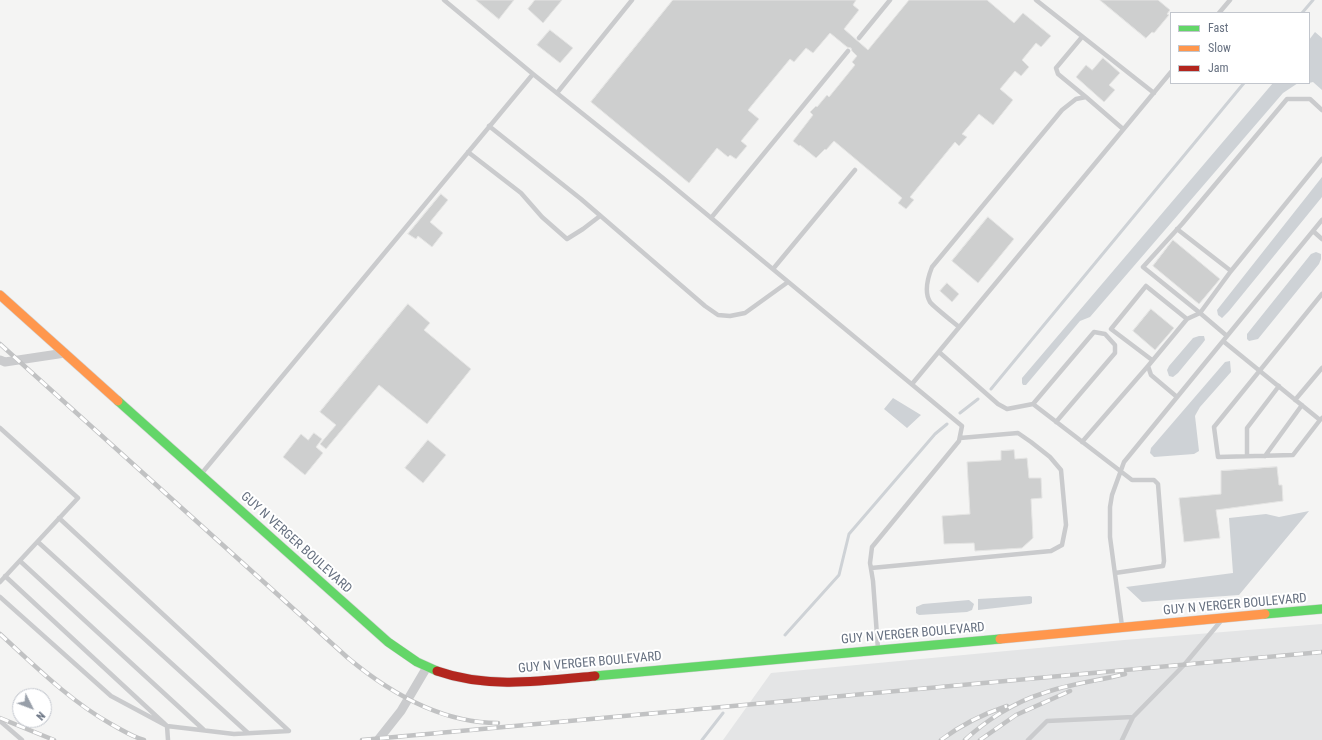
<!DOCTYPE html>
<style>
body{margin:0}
#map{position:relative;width:1322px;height:740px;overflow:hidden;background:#f4f4f3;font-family:"Roboto Condensed",sans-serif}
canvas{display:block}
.legend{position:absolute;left:1170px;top:12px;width:140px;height:72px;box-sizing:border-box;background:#fff;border:1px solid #c2c6cd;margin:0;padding:5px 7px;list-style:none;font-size:12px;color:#677181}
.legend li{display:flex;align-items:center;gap:8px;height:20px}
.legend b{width:20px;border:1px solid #c2c6cd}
.north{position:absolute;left:12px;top:688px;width:40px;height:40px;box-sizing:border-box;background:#fff;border:1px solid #c2c6cd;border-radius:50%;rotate:132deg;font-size:11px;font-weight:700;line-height:16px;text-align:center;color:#677181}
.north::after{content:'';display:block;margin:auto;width:14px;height:18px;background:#989fa9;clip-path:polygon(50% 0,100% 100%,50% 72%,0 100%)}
</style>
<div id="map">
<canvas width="1322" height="740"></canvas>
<ul class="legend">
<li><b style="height:5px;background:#63d668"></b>Fast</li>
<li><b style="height:5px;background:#ff974d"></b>Slow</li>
<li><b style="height:5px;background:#b3261e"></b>Jam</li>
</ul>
<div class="north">N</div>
</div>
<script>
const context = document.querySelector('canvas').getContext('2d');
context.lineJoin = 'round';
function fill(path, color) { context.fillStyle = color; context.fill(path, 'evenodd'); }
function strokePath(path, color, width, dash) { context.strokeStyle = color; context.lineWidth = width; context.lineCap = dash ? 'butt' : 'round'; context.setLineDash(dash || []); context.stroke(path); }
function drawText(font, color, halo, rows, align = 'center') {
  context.font = font + ' "Roboto Condensed",sans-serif'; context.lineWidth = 4; context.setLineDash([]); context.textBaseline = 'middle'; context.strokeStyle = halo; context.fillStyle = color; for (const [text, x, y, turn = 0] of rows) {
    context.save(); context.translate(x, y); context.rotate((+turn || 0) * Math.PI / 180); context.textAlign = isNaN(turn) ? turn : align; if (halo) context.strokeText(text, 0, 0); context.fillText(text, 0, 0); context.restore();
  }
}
const built = new Path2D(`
 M1322,624V740H723L771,673L1124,640Z`);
const water = new Path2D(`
 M1315,32L1322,38V90L1313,82L1309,83V40Z
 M1273,83H1303H1298L1283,93L1090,317L1080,321L1026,385H1023L1022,383V378Z
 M1322,177V197L1229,311L1222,318L1218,315L1217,310Z
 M1316,252L1321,254V259L1319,264L1258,339L1249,341L1247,339V334L1311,254Z
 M1199,336H1204L1205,340L1202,344L1178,373L1173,377L1169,376L1167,370L1169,366L1193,338Z
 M1230,361L1231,372L1200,407L1196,414L1195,416L1199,451L1194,454L1154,457L1150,453L1151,448L1225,362Z
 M893,398L921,415L907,428L884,409Z
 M1309,511L1239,595L1142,602L1126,587L1233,573L1229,518L1266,514L1279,517Z
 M1030,596L1032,597V603L1030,604L978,610V599Z
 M969,600L974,604L972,610L967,612L919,615L916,613V607L923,604Z`);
const stream = new Path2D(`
 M1302,13L1313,0
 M991,389L1244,83
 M960,413L978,399
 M785,635L839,575L849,534L935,434L947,424
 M702,740L723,713`);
const building = new Path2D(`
 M476,0H514L499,19Z
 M535,0H562L543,23L528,9Z
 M673,0H856L853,5L859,10L844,29L868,50L909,0H987L1014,23L1023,13L1051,36L1041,47L1036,43L1022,60L1029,67L1021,76L1015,71L1000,89L1013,100L993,125L979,114L962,134L967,137L959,146L955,142L910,197L914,200L906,209L898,203L902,198L834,141L826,150L825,149L816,158L800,145L799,146L793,141L813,115L810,112L816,106L817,107L827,95L829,97L855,65L852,62L857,56L852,51L851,48L847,47L830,33L813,53L806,48L794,62L790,59L748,110L759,119L741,141L747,146L736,159L730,155L728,157L717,148L689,183L591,102Z
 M1100,0H1158L1170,10L1167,14L1169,15L1154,33L1152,32L1146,38Z
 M550,30L573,48L560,63L537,45Z
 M1103,58L1120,73L1109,85L1115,90L1104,102L1076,77L1086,65L1092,70Z
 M441,194L448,200L430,222L443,233L432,247L418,236L416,239L408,234Z
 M988,217L1014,239L978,283L952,261Z
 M1173,240L1220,279L1199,304L1153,266Z
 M947,283L959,294L952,302L940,291Z
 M408,304L430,323L424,330L471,369L427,424L379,385L326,449L320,444L336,425L320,412Z
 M1151,309L1174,328L1155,350L1133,331Z
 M314,433L322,439L316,447L323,453L305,475L283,457L301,434L308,440Z
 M428,440L446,455L423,483L405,468Z
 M1014,450L1015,459L1027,458L1029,478H1041L1042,498L1031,499L1033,538L1022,548L975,551L974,543L944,544L942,516L970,514L967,462L1001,460V451Z
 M1277,467L1279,485H1282L1283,501L1216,510L1220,538L1184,542L1179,498L1221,494V471Z`);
const lane = new Path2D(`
 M444,0L533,74
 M1036,0L1154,93
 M1219,13L1230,0
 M1082,37L1056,68L1058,74L1086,97
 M859,38L890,0
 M557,93L632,0
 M1322,110L1310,99H1287L1182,224L1143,267L1200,313L1231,271L1322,159
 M489,126L581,199L705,306L718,315L730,316L745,313L788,282
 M468,152L521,193L542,217L567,239L583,229L600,216
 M711,218L848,51
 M1177,229L1231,271
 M1313,231L1322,239
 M773,269L855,170
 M959,327C953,322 934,307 930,302C924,292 928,277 932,267L1062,110L1076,99L1086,97L1123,129
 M1223,341L1320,420L1322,418
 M939,352L998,404L1007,409L1033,404L1132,480H1154L1158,484L1164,561L1163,566L1115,573
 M1152,360L1111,329L1146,286L1187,319
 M912,384L1171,72
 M1177,397L1151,375L1148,366L1187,319L1200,313L1227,336
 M1295,400L1322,368
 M1033,404L1094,332L1105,334L1115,345V353L1056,422
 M1320,420L1293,455L1218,457L1214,427L1322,294
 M0,428L78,498L0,582
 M1082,442L1148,366
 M1247,456V428L1279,386
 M1265,456L1302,405
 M202,473L533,74L663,178L962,426L959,441L872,547L870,563L873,581L878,649
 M38,542L248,733
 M20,561L204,730
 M871,568L1051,551L1062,545L1066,525L1061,470L1050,457L1031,442L1018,433L960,438
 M5,576L167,726L168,740
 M0,597L111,696L167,726L234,734L289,731L59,518
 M1122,626L1110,537V507L1112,495L1124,462L1322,220
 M0,721L22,740
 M1028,740L1047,721L1133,717
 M1122,740L1133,717L1184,665L1220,622`);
const street = new Path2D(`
 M0,360L5,362L65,353
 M378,740L401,711L427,667`);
const fast = new Path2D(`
 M118,401L388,642L417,662L437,671
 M1265,614L1322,609
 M595,676L1000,639`);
const slow = new Path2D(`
 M0,295L118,401
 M1000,639L1265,614`);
const jam = new Path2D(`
 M437,671C488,689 542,681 595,676`);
const rail = new Path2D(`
 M0,344L348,658C390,693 441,723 498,723
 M0,634C35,666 70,701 111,724C122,730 133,737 144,740
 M0,718L54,740
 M362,740L1322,652
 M941,740C961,725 983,714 1007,706
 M965,740C985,721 1015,702 1041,694C1068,684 1097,681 1125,674
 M980,740L1016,715L1070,691`);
const streetNames = [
 ["GUY N VERGER BOULEVARD",296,543,42],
 ["GUY N VERGER BOULEVARD",1235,605,-5],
 ["GUY N VERGER BOULEVARD",913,634,-5],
 ["GUY N VERGER BOULEVARD",590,663,-5]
];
fill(built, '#e4e5e6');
fill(water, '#ced2d6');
strokePath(stream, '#ced2d6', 3);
fill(building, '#cecfcf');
strokePath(building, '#e4e4e3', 1);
strokePath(fast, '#d0d1d1', 10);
strokePath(slow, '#d0d1d1', 10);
strokePath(jam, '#d0d1d1', 10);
strokePath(lane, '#cacbcd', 4.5);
strokePath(street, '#cacbcd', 9);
strokePath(fast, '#63d668', 9);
strokePath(slow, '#ff974d', 9);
strokePath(jam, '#b3261e', 9);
strokePath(rail, '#c1c2c3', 4.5);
strokePath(rail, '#fff', 3, [9]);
drawText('13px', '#677181', '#fff', streetNames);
</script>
